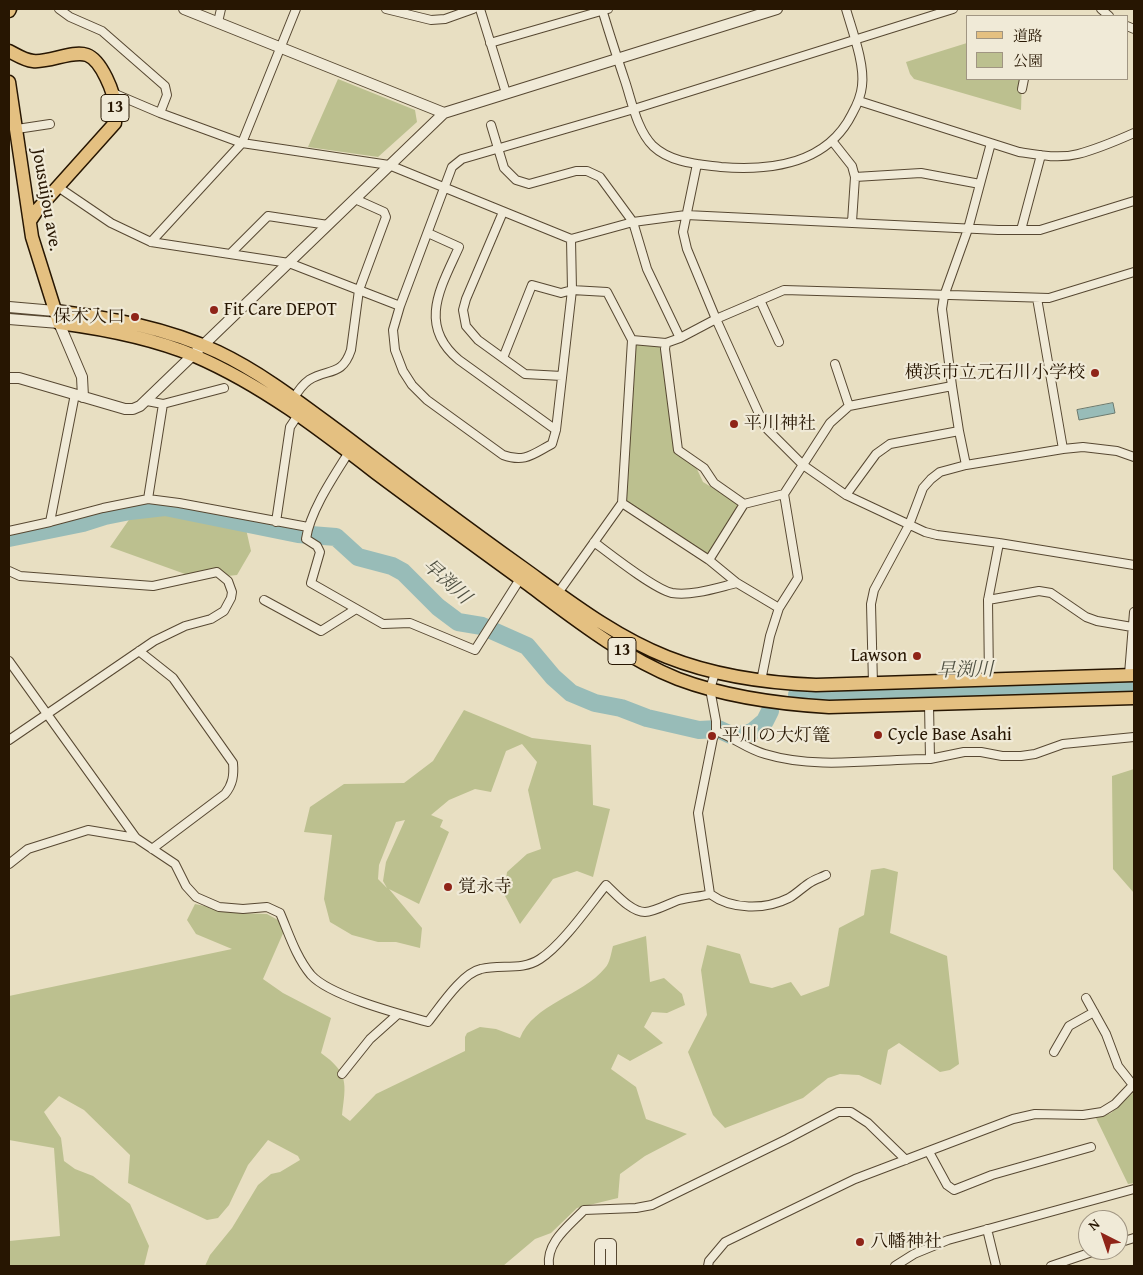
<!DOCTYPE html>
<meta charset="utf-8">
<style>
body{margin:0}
#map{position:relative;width:1143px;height:1275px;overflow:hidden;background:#e8dfc2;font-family:"Gentium Book Plus","Noto Serif JP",serif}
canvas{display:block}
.frame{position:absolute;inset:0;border:10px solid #271602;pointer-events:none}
.legend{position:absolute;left:966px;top:15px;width:162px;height:65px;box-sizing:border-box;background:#f0ead7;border:1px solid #a09582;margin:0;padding:6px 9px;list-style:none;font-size:15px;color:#271602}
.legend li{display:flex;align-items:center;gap:10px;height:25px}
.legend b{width:25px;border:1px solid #a09582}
.north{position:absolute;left:1078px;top:1210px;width:50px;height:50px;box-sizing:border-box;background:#f0ead7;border:1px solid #a09582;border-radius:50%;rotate:319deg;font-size:14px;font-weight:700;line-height:20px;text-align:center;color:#271602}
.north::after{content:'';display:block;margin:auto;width:18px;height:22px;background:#8f2418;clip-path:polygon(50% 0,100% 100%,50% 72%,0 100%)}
</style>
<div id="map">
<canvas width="1143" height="1275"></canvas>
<div class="frame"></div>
<ul class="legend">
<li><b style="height:6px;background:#e4c081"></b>道路</li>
<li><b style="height:14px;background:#bcc08f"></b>公園</li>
</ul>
<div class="north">N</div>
</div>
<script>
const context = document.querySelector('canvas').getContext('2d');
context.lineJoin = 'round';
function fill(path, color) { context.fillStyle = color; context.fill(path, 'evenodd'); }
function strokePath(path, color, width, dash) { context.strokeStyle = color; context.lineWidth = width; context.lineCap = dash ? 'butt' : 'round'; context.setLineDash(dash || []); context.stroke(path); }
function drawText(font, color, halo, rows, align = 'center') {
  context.font = font + ' "Gentium Book Plus","Noto Serif JP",serif'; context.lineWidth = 4.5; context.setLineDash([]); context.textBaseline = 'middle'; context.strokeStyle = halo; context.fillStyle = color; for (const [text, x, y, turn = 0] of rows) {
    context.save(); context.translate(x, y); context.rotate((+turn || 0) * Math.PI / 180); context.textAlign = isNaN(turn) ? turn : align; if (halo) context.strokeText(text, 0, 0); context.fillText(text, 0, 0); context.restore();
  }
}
const green = new Path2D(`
 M967,43V79H1022L1021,110L914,79L910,74L906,62Z
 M338,79L415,110L417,122L378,157L308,147Z
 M634,344L662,346L674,451L696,467L703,482L739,504L740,507L708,556L624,502Z
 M133,514H187L246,529L251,551L237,575L199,579L110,547Z
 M464,710L532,738L591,745L593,805L610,809L593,877L577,871L553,879L520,924L504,894L507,872L527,854L541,849L528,790L537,762L522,744L506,751L491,792L475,789L449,800L431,815L443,820L440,827L449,832L419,904L389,889L422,928L420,948L396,942H378L352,935L330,922L324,899L332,835L304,832L310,807L344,784L404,783L433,761ZM405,820L386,862L383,881L387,888L378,879L379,865L396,822Z
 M1134,769V893L1113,869L1112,776Z
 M884,868L898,872L890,933L947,956L959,1064L950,1070L940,1072L899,1043L888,1050L881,1085L859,1075L840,1074L828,1078L803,1098L725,1128L713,1115L688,1052L707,1015L701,970L707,945L740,954L750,983L772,988L791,982L801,996L829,986L839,928L864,915L871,870Z
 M195,904L238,913L267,914L278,920L284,931L263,979L283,993L331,1018L321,1053C349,1073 346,1083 342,1115L350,1121L376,1094L465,1051V1037L467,1033L480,1027L496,1029L520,1038C533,1004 582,996 605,968C610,963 611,953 613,946L646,936L650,982L664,978L682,994L685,1005L667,1013L652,1012L644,1027L663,1043L630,1061L618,1054L611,1069L636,1087L646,1119L687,1134L645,1156L620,1174L618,1198L577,1208L551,1233L535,1239L503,1266H205L210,1255L232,1228L258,1185L271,1174L280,1172L300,1160L298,1156L268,1140L248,1165L229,1205L218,1218L207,1220L128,1183L130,1155L84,1110L59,1096L44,1112L61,1138L64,1161L75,1169L93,1176L130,1204L149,1246L144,1266H9V1241L60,1236L54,1148L9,1140V996L232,949L196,934L187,920Z
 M1134,1092V1183L1128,1184L1096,1118L1111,1113Z`);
const water = new Path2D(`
 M1113,403L1115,413L1079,420L1077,410Z`);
const river = new Path2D(`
 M9,538L83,523L105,516L130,511L165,507L298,534L336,537L358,557L392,566L403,572L438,607L458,622L482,626L527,646L553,677L571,693L595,703L621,708L647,718L699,730L718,729L731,735H741L752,732L765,721L770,711
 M797,695L1134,689`);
const minor = new Path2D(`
 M59,9L70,17L102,31L165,86L167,95L160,113
 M386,9L431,20L445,19L473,9
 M480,9L506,93
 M602,9C609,33 617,57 625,81C632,102 637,130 653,146C671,163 698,164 721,167C772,171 827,164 852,114C857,105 861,96 862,86C865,64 852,30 846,9
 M1101,9L1109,16
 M218,22L221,9
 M1127,26L1134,29
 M490,43L608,9
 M1022,89L1024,79
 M113,93L160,113L242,143L389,165L571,239L633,222L686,215L998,230H1040L1134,201
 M859,101L1019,152C1038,155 1059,159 1078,154C1097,149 1116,141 1134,133
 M491,125L504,168L516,180L529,184L576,171H587L600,177L633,222L647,269L680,338
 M17,129L50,124
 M833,142L852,166L855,177L852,222
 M697,164L683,232L687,249L716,319L765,427L803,465L846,495L925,532L937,535L999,543L1134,565
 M855,177L921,173L980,184
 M58,187L111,223L151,242L289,263L400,306
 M503,212L466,299L463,310L466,326L478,340L525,374L562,376
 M1021,230L1041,155
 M428,233L459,247C441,287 417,325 459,360L556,430
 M571,239L572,290L556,430L552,444C533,454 525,463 503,455L427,400L412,385L403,371L395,350L393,330L400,306L452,167L462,159L634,109L953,9
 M151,242L242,143L296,9
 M230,254L268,216L328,225
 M1037,298L1063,449
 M760,300L779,342
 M632,340L666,343L680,338L716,319L784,290L1049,298L1134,272
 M666,343L665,349L678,450L704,468L714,483L744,504
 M503,358L532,285L561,293L572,290L607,292L632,340L622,503L558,593
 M835,364L849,406
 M952,386L959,431L966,465
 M75,394L50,522L103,508L148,499L179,503L308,527
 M294,398C298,391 302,385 309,380C328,368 342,377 351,350L359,290L386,217L384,212L355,199
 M147,401L163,404L224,388
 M349,452C334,476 310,511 306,539L317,546L320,552L311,583L383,624L410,623L475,650L520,579
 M846,495L876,454L890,444L959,431
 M148,499L163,404
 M622,503L709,560L737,583L779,608
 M276,522L290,427L298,415
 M9,531L50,522
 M594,542C610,554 654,589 672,593C693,596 716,588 737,583
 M709,560L744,504L784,494
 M9,571L20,576L153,586L217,572L228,581L232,592L231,598L224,611L211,619L185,626L154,641L9,740
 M264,600L321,631L356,609
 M988,600L1039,591L1051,593L1086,617L1097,621L1132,627
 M139,651L173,678L233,763C234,775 233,784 225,794L152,849
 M9,661L136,838L175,864L186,886L196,897L219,907L243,909L267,907L280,913C289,934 296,957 311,975C330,996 399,1014 428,1022C440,1007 462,973 481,969C501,964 522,971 540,959C562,945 589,906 606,885C616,894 631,912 645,912C654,912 670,903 679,900C689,897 700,897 710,894
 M715,673L710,689L716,721V731L713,738L698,813L710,894C732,910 765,910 789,898C796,894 802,888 808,884C813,880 820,878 826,875
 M1129,674L1134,612
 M989,680L988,600L999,543
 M761,681L770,636L779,608L798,578L784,494L830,423L849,406L952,386L942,309L944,296L968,229L991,143
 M873,684L871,604L874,590L909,525L923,488L931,479L940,472L966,465L1063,449L1083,447L1117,451L1134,457
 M929,704L930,759L964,752H981L1002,756H1021L1035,754L1063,744L1134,737
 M716,731C733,737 747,749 765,754C818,770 875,759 930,759
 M9,864L28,849L88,830L136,838
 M1086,998L1106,1034L1118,1066L1133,1085
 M1054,1052L1069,1026L1094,1012
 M342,1074L370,1039L398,1014
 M929,1152L947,1185L954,1190L992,1175L1091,1147
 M987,1229L996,1266
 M1118,1243L1134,1238
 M549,1266C546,1242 569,1226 584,1210L636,1208L652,1205L787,1139L838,1112H851L868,1123L906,1160
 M708,1266L709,1261L725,1242L855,1179L1013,1119L1035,1114L1083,1115L1102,1112L1115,1104L1134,1084
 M895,1266L914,1254L948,1240L1134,1189
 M1051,1266L1098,1250`);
const tertiary = new Path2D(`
 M184,9L444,113
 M9,307L55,311
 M9,319L59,323L82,377L83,397
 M9,378H19L125,409H133L140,406L444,113L777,9
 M600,1266V1244H611V1266`);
const primary = new Path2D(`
 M9,11L10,9
 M9,51C17,55 24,60 33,61C49,63 72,50 87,55C101,60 115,93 115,108C116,113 115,118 115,123L38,209L30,221
 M9,82L32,237L59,323C105,329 152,338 195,356C262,385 319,429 376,473C427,511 478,548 529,585C576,620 623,657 678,679C726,697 778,704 829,707L1134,698
 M55,311C111,318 167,328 218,352C264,374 304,406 345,436C404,481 463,525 523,568C569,601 614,636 667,657C715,676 765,683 816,685L1134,675`);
const markers = [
 [214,310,5,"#8f2418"],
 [135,317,5,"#8f2418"],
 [1095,373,5,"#8f2418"],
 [734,424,5,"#8f2418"],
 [917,656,5,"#8f2418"],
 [878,735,5,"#8f2418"],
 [712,736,5,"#8f2418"],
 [448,887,5,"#8f2418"],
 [860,1242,5,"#8f2418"]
];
const shields = [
 [115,108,28],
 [622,651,28]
];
const shieldNames = [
 ["13",115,108],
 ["13",622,651]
];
const streetNames = [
 ["Jousuijou ave.",46,200,80]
];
const poiNames = [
 ["Fit Care DEPOT",224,310],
 ["保木入口",125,317,"right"],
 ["横浜市立元石川小学校",1085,373,"right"],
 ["平川神社",744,424],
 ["Lawson",907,656,"right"],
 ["Cycle Base Asahi",888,735],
 ["平川の大灯篭",722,736],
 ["覚永寺",458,887],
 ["八幡神社",870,1242]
];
const waterNames = [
 ["早渕川",446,582,42],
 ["早渕川",965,671,-1]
];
fill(green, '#bcc08f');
fill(water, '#98bcb8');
strokePath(water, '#6b7a6f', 1);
strokePath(river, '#98bcb8', 18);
strokePath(minor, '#574832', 10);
strokePath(tertiary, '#574832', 12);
strokePath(primary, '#271602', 15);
strokePath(minor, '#f0ead7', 8);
strokePath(tertiary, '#f0ead7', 10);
strokePath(primary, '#e4c081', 12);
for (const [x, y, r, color] of markers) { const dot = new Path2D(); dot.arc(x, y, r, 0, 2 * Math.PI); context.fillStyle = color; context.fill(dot); strokePath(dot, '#f0ead7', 2); }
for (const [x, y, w] of shields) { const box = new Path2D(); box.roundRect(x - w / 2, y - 13.5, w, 27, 4); context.fillStyle = '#f0ead7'; context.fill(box); strokePath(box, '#271602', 1); }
drawText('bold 16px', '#271602', null, shieldNames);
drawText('18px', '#271602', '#f0ead7', streetNames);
drawText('18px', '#271602', '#f0ead7', poiNames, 'left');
drawText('italic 19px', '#4f5042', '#f0ead7', waterNames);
</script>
